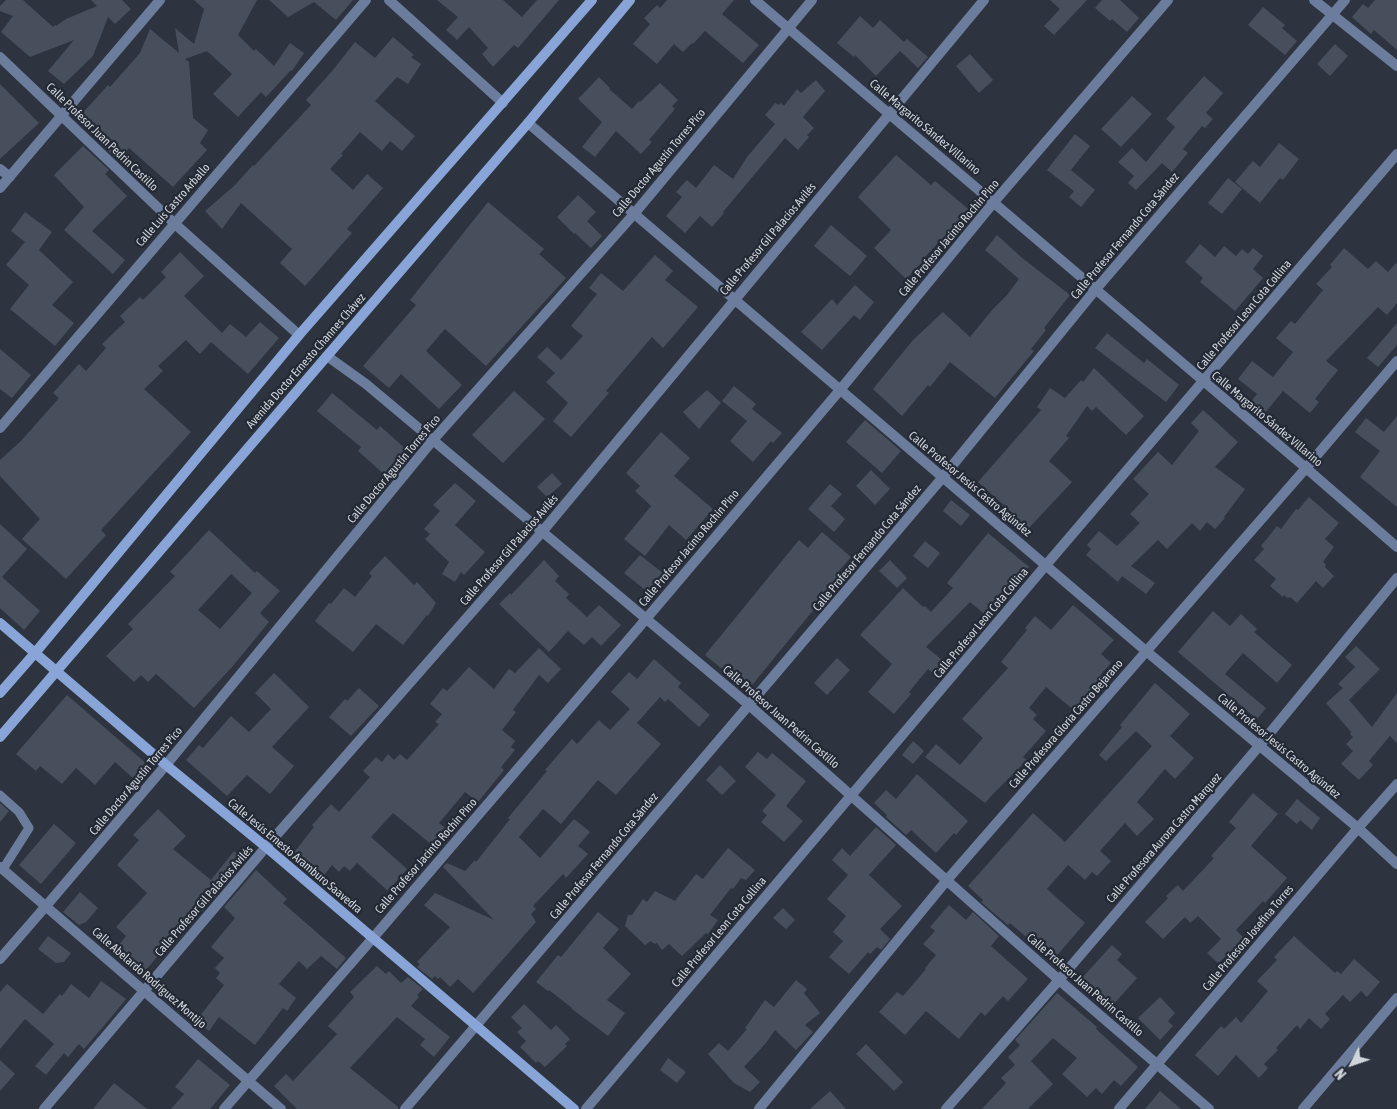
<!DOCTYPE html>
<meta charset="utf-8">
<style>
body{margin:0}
#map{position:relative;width:1397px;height:1109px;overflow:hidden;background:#2d3440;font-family:"Asap Condensed",sans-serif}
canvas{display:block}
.north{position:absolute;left:1327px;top:1039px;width:50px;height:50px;-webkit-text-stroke:4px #242a35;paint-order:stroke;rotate:229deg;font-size:14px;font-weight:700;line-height:20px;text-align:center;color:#d1d6dd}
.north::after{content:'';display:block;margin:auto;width:18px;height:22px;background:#d1d6dd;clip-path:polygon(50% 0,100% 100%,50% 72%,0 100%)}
</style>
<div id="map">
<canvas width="1397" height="1109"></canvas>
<div class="north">N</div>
</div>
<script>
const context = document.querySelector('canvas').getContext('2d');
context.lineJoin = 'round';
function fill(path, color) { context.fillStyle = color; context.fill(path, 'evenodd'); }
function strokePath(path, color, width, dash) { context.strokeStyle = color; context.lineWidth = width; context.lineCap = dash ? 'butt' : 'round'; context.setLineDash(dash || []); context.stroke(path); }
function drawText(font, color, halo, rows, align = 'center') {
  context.font = font + ' "Asap Condensed",sans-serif'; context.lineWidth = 4.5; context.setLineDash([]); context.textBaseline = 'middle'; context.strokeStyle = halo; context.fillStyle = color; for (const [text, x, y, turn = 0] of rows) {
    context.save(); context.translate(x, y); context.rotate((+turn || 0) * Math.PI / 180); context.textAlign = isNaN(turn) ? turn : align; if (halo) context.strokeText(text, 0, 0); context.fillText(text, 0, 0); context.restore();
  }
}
const building = new Path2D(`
 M6,0H23L53,27L55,25L56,26L66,19L97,6L91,0H122L131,9L115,24L108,17L93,56L64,84L48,71L74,40L30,57L1,32L13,16L0,11V6Z
 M194,0H257L238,35L254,51L256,49L274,66L290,43L304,53L292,71L291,70L266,97L261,92L238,117L213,94L232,74L207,51L185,59L189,62L193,118L208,130L200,143L207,150L173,187L129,148L118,160L93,136L98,132L80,116L108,85L110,87L140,53L150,29L179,53L175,28L194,44L204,9Z
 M269,0H353L336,20L314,2L288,17Z
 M437,0H503L522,17L537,0H559L518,48L514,45L493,67L482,54L488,48L469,27L457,40L446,30L458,17Z
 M667,0H734L722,14L759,45L743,63L705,31L693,44L692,43L683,52L674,44L657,64L633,44L650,24L644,18L657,5L660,8Z
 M1050,0H1087L1054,35L1044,26L1060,9Z
 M1102,0H1120L1139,18L1127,32L1112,19L1110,21L1095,8Z
 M1375,0H1397V50L1374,30L1371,34L1352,17L1363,4L1368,8Z
 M1263,7L1285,25L1282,28L1297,41L1285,55L1248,25Z
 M860,16L873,28L880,20L904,42L907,39L928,57L918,68L900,51L876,76L855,55L854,57L837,43Z
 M393,37L414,55L411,57L421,64L408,84L397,77L375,101L415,136L402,151L390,141L382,151L360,132L341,154L343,155L330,169L353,190L367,174L383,188L347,229L352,233L305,286L280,263L292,249L241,203L222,229L205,211L234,186L253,165L254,166L311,105L306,100L333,70L355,42L375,58Z
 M1335,44L1348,56L1330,76L1317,64Z
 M970,54L993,80L979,93L956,66Z
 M1204,76L1223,93L1206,113L1213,119L1205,128L1202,126L1183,149L1188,153L1172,172L1162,163L1136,190L1128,183L1134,176L1118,162L1132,148L1146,162L1175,127L1166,119Z
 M599,77L610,88L609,89L632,109L639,101L640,102L660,83L678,100L672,106L675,109L649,140L652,142L641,154L616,131L595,157L582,147L602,122L578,99Z
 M816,80L825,91L803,117L814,128L807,135L809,137L798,150L785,138L723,212L724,213L712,227L700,216L685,233L666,216L682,197L676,192L687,180L696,188L714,165L733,179L747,157L775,124L765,115L775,103L779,105L781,103L784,106L797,89L801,93Z
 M0,84L39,123L0,159Z
 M1132,96L1152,114L1121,147L1101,129Z
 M1075,134L1090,146L1071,170L1095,190L1081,207L1069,197L1074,191L1047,170Z
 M1279,143L1299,159L1283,180L1280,178L1260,203L1235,182L1253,161L1260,167Z
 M83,146L109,170L105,174L127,196L92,231L125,260L113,274L64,230L84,207L54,175Z
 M896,155L931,185L935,181L973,213L960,229L955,225L925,257L926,258L906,279L874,248L891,230L858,197Z
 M1228,178L1242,189L1222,214L1208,203Z
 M578,195L596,212L587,221L602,236L591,248L575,233L574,234L557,217Z
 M488,202L544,249L539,254L566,278L486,366L445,329L426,351L462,385L439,409L401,374L389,388L363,366L416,305L410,300Z
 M25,212L52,232L39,250L73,282L52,305L74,323L55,346L10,309L29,285L6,265L25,242L11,231Z
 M831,225L867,256L850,276L814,246Z
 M997,235L1021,257L1070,295L1044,328L1046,330L1031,349L1034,351L995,398L950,362L930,387L928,385L902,416L873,389L913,340L943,312L970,337L992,310L1007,295L1019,279L985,250Z
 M1200,244L1215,257L1224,246L1236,256L1242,249L1248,254L1253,248L1263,256L1253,269L1263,278L1235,311L1200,282L1203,278L1185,262Z
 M1344,248L1368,269L1376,261L1388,272L1397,262V303L1387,315L1378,307L1326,361L1338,370L1315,399L1319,402L1310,413L1283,391L1264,414L1250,403L1257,394L1238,379L1252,361L1273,377L1293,352L1276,338L1291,321L1295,324L1323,290L1316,284L1332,267L1330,265Z
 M180,252L204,276L184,296L222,333L230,324L246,337L260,322L279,338L248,374L211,342L200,354L186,340L158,366L163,371L144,389L191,432L101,530L106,535L66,579L22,539L40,519L0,476V460L21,441L59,398L53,393L79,364L86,371L106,348L102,344L125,322L120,316L140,297L143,300L166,277L161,272Z
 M655,255L673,271L665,280L698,307L663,348L652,337L606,391L609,393L571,437L553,421L568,403L546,382L555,373L537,357L547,347L561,360L583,336L571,326L597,294L589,288L601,273L623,291Z
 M855,285L874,302L860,320L854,315L822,350L801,332L832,299L837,305Z
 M1397,323V345L1378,367L1367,358Z
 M1107,333L1144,363L1147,359L1179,385L1166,402L1095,348Z
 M0,349L31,375L12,398L0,389Z
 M1094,368L1144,416L1126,435L1096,407L1092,411L1087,406L1066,436L1069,438L1049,461L1072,482L1028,529L1005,506L978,482L1041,410L1037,407L1050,388L1065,398L1081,380L1083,382Z
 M734,386L756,404L752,409L782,433L773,443L771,441L753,462L730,441L747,421L722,401Z
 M707,390L721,403L699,429L683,412Z
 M514,391L545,419L503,463L472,435Z
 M332,393L377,430L380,426L408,451L386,476L358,451L361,447L317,411Z
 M1203,410L1238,442L1215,467L1245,489L1224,517L1225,518L1215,529L1207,522L1200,531L1192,523L1167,549L1158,540L1131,566L1155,583L1146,594L1122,576L1118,582L1098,565L1086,555L1091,549L1087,545L1099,531L1117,546L1140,523L1130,514L1149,494L1133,479L1158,452L1172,465L1199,431L1191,423Z
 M1397,416V507L1360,477L1380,451L1355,432L1366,418L1384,432Z
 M865,420L901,451L882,473L846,442Z
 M661,432L690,458L674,476L713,509L686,540L669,525L645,556L624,539L651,506L635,491L640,486L626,473Z
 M871,470L890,489L875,505L856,486Z
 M552,473L562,484L547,497L537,487Z
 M455,483L476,501L455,525L485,552L464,575L461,572L455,582L442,574L449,562L425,539L430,534L424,529L440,511L433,505Z
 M830,484L842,494L831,506L845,519L834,532L808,509Z
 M1309,497L1339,523L1325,539L1334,547L1323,562L1326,565L1325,567L1334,576L1323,588L1316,581L1297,603L1290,597L1288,598L1284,595L1283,597L1270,586L1276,579L1254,560L1264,549L1261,546L1277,526L1281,529L1296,509L1298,510Z
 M951,500L970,515L961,526L943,511Z
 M0,524L27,549L2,577L40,611L24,630L0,608Z
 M209,530L255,573L257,571L280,591L260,613L269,622L232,667L194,708L156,674L148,682L141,675L134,682L106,656L133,629L128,624L175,576L170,572ZM231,574L252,593L220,629L198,610Z
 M822,532L851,557L838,572L842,575L748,690L705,655L799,540L808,548Z
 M988,533L1029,567L988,617L970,602L926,647L946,663L936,676L928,669L909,692L911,694L894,714L868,692L892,664L860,635L903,588L923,607L925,606L931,612L953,588L947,583Z
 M925,541L940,553L928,568L913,556Z
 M640,555L669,578L654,597L624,573Z
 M385,556L414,585L417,582L436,603L428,616L427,615L403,645L376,624L353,652L315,621L329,603L331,604L344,588L355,597L372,576L369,573Z
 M544,560L559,576L555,581L569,594L566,598L587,617L599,605L621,625L601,646L592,637L584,645L568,631L549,652L499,604L510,593L511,595Z
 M890,560L907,578L897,588L879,571Z
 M1073,605L1114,640L1101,654L1111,663L1100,675L1104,678L1076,712L1046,687L1029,708L1037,715L1033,719L1046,731L1023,757L1027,760L993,794L985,803L925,757L936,744L960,765L983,738L962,719L1008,668L1001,662L1027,630L1025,628L1035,616L1051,630Z
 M1213,611L1230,626L1241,614L1257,629L1254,632L1292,665L1277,683L1243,653L1225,674L1266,708L1257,719L1178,652Z
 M1356,646L1380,669L1349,700L1372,727L1397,693V743L1390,736L1369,761L1373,765L1359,780L1341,764L1353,751L1346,744L1353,737L1350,734L1351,732L1326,703L1343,688L1338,684L1355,667L1345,657Z
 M539,648L561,669L548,683L539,675L513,710L516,712L502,730L515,741L511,747L515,750L501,767L504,770L478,802L465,792L439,823L450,832L437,849L393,813L371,837L407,869L388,891L357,863L350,871L344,866L339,872L332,865L321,879L292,855L314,827L312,825L331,804L339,812L370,777L363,771L376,757L382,762L388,754L394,760L400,754L407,760L439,724L435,722L442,714L430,704L443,688L447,691L469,667L494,689L509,669L515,673Z
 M837,658L850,670L827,695L814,683Z
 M654,659L681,683L678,687L710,715L699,727L668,699L665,702L660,697L637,723L661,744L616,795L598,780L561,824L543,809L519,837L540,858L574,819L590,832L578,846L588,854L566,878L563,874L533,906L536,909L531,914L536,922L473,993L458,979L450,987L440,977L438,979L435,976L432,979L417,967L420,964L417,962L450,927L424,905L435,893L494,920L443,867L447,863L465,871L475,860L476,862L510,819L508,818L547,771L545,770L572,739L577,744L599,720L610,730L630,709L611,692L629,672L637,679Z
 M274,673L309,707L272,747L294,766L270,794L247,775L227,796L186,760L199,745L203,748L231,716L249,732L271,709L255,693Z
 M1155,683L1190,714L1170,736L1194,758L1175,779L1165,769L1137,802L1154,819L1137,836L1125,823L1100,851L1111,861L1097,876L1092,872L1085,880L1068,865L1047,889L1085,923L1053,960L1010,923L1008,925L981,902L983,900L968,886L1033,813L1065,842L1152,746L1136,731L1106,761L1099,755L1122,727L1120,725Z
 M359,688L379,706L351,736L329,717L345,699L347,701Z
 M67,695L148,765L135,780L115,762L95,785L76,768L62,784L40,766L36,771L16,754Z
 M913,741L924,751L913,764L902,755Z
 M758,752L767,759L772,753L806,781L786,806L803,821L784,842L761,822L767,815L762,811L776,795L745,767Z
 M720,765L736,781L722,795L706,780Z
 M917,774L968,821L956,835L954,833L936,853L911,830L906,835L886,817L887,815L874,803L886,790L896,799Z
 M1253,793L1278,814L1251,846L1287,878L1265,903L1263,901L1236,930L1249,943L1230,962L1225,957L1218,963L1207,953L1221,939L1198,916L1190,923L1185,917L1163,939L1145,922L1168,898L1166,896L1178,885L1183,891L1214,858L1211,856L1236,828L1229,822Z
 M1297,799L1320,818L1312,830L1300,820L1297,824L1285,814Z
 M0,803L9,811L0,822Z
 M158,809L186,836L173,849L211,880L234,851L245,861L206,907L186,928L178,935L177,933L146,970L136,961L130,967L119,957L125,950L119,945L126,936L116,927L147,893L117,865L139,840L133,835Z
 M54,824L76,843L41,884L19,865Z
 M876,827L896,845L869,875L902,906L880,929L890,939L881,950L877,947L870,954L868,952L849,974L829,957L843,941L833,932L846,916L827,899L848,875L832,860L842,848L850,856Z
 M728,848L755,870L746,880L741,878L733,889L731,888L710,915L718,920L708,934L706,933L682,956L669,944L662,950L657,943L654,944L651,941L645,945L625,926L628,915H632L643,899L647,902L655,891L675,901L696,874L703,879Z
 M256,870L287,899L283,903L346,958L337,969L321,956L307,969L299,961L279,984L296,998L287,1011L283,1008L255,1045L219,1017L209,1031L196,1021L224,985L216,978L220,973L215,968L224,958L211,947L235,918L224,907Z
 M80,892L98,908L86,922L79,925L63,912Z
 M949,905L966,920L973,912L999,936L991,946L1028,979L1008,1001L1003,996L985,1016L981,1012L959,1039L926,1011L905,1035L879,1012L897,992L903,996L926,969L925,968L936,955L923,944L935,931L930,927Z
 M783,908L795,920L786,929L773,918Z
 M598,912L619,929L603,948L631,974L607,1000L625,1013L608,1036L572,1009V1008L549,990L548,991L536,982L558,955L561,957Z
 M48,936L71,953L64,962L56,963L38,949Z
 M1294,936L1335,973L1337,971L1341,974L1354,959L1380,982L1367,997L1361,991L1350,1002L1343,995L1325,1014L1330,1019L1321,1029L1309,1018L1300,1029L1297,1025L1276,1048L1278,1050L1264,1064L1268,1068L1259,1078L1236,1055L1218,1076L1195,1055L1221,1026L1224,1029L1236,1017L1241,1023L1268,991L1257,981L1277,960L1274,957Z
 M1112,945L1122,954L1117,960L1137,978L1112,1006L1081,979Z
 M377,966L386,974L389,971L401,983L408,977L423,989L417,995L419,997L411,1006L450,1037L434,1057L420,1045L425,1039L397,1017L350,1068L398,1107V1109H297L274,1086L286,1074L293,1081L337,1034L328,1026L354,997L350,992Z
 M796,980L807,989L804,993L820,1013L805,1025L813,1032L796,1050L775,1030L766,1043L744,1067L760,1082L750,1092L734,1083L708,1054L719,1043L728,1051L747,1029L745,1028L765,1000L774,1007Z
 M101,981L126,999L113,1015L84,1049L79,1044L68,1057L64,1053L46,1075L35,1066L54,1044L25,1019L0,1049V992L7,984L43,1014L60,994L62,996L71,984L89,998Z
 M1057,993L1097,1027L1096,1029L1138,1067L1121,1086L1114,1080L1102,1094L1096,1088L1087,1097L1062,1074L1077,1058L1053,1038L1031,1061L1053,1084L1028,1109H982L1006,1083L1001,1078L1015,1065L1008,1057L1020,1045L1015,1040Z
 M1160,997L1175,1013L1168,1021L1173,1026L1160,1040L1138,1018Z
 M524,1004L551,1030L556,1025L570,1039L565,1044L567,1046L545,1067L538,1061L536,1063L520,1047L526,1041L517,1032L522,1028L511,1017Z
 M866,1044L903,1082L894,1091L856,1054Z
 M668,1058L686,1072L677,1083L660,1070Z
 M198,1059L230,1085L210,1109H171L184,1094L175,1087Z
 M0,1060L15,1074L0,1091Z
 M114,1083L147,1109H93Z
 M830,1091L846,1109H810Z
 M1160,1091L1181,1109H1145Z`);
const lane = new Path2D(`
 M0,795L19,812L29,828L3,869`);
const street = new Path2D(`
 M389,0L503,103
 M755,0L1306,468L1397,547
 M1314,0L1397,66
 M0,57L174,223L299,335
 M528,123L1146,651L1358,828L1397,864
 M0,169L10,177
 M0,188L160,0
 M327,356L366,384L749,705L1059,980L1209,1109
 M0,428L366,0
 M0,867L281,1109
 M0,959L46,906L166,765L433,440L634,214L812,0
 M44,1109L266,847L542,532L984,0
 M224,1109L373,938L646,619L840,390L994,202L1168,0
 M405,1109L943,477L1096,289L1345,0
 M586,1109L1046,565L1397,154
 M759,1109L947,880L1306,468L1397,361
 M946,1109L1059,980L1260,745L1397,578
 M1119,1109L1358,828L1397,784
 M1303,1109L1397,998`);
const secondary = new Path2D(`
 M0,623L166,765L266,847L574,1109
 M0,693L35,653L299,335L592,0
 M0,737L327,356L528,123L630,0`);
const streetNames = [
 ["Calle Margarito Sández Villarino",925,127,40],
 ["Calle Profesor Juan Pedrin Castillo",102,137,44],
 ["Calle Doctor Agustín Torres Pico",659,163,-50],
 ["Calle Luis Castro Arballo",173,205,-49],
 ["Calle Profesor Fernando Cota Sández",1125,236,-50],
 ["Calle Profesor Jacinto Rochin Pino",949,238,-50],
 ["Calle Profesor Gil Palacios Avilés",768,239,-50],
 ["Calle Profesor Leon Cota Collina",1244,315,-50],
 ["Avenida Doctor Ernesto Channes Chávez",306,361,-49],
 ["Calle Margarito Sández Villarino",1267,419,40],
 ["Calle Doctor Agustín Torres Pico",394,469,-50],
 ["Calle Profesor Jesús Castro Agúndez",970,484,40],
 ["Calle Profesor Jacinto Rochin Pino",689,548,-50],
 ["Calle Profesor Fernando Cota Sández",867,548,-50],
 ["Calle Profesor Gil Palacios Avilés",509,550,-49],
 ["Calle Profesor Leon Cota Collina",981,623,-50],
 ["Calle Profesor Juan Pedrin Castillo",781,717,41],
 ["Calle Profesora Gloria Castro Bejarano",1066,724,-49],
 ["Calle Profesor Jesús Castro Agúndez",1279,746,40],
 ["Calle Doctor Agustín Torres Pico",136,781,-50],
 ["Calle Profesora Aurora Castro Marquez",1164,838,-49],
 ["Calle Jesús Ernesto Aramburo Saavedra",295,856,40],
 ["Calle Profesor Jacinto Rochin Pino",426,856,-49],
 ["Calle Profesor Fernando Cota Sández",604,856,-50],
 ["Calle Profesor Gil Palacios Avilés",204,901,-49],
 ["Calle Profesor Leon Cota Collina",719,932,-50],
 ["Calle Profesora Josefina Torres",1248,938,-50],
 ["Calle Abelardo Rodríguez Montijo",149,978,41],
 ["Calle Profesor Juan Pedrin Castillo",1085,985,41]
];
fill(building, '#484f5c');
strokePath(lane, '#6b7c9d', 9);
strokePath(street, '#6b7c9d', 10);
strokePath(secondary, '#89a5d8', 10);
drawText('12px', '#d1d6dd', '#242a35', streetNames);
</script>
